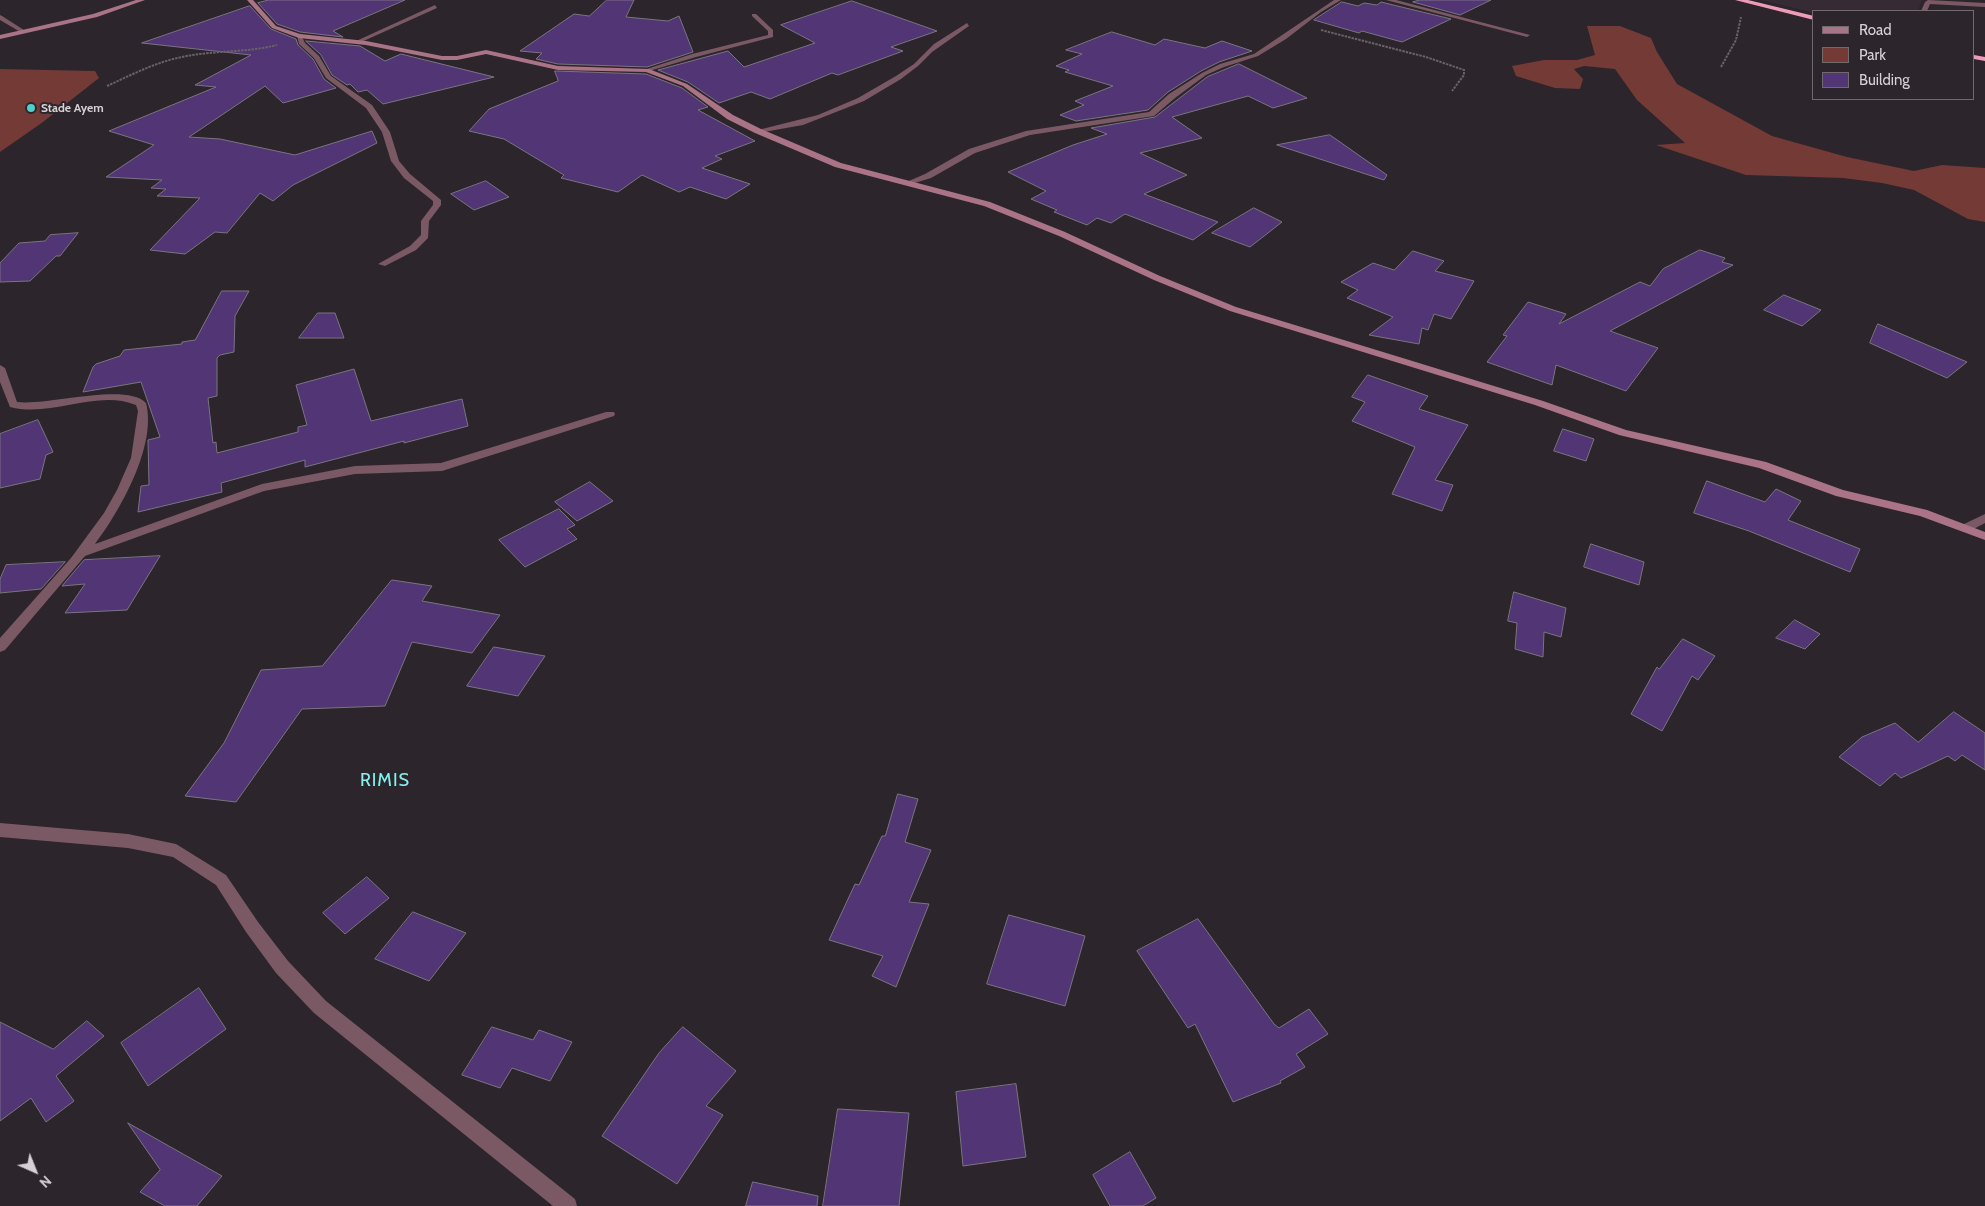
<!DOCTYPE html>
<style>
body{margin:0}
#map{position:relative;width:1985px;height:1206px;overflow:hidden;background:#2c252b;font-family:Cabin,sans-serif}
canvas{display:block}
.legend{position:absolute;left:1812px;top:10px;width:162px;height:90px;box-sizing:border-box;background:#2c252b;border:1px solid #706a6f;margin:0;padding:6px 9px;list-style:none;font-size:15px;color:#d6d1d5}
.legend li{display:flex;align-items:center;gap:10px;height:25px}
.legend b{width:25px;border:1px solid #706a6f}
.north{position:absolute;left:10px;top:1146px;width:50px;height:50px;-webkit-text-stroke:4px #2c252b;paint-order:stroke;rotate:136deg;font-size:14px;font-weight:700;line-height:20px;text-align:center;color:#d6d1d5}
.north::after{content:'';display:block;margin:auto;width:18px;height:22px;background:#d6d1d5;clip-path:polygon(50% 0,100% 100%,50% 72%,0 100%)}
</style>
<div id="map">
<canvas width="1985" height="1206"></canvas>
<ul class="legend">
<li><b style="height:6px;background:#aa7486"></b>Road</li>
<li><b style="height:14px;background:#733a36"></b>Park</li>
<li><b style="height:14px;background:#523574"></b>Building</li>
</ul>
<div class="north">N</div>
</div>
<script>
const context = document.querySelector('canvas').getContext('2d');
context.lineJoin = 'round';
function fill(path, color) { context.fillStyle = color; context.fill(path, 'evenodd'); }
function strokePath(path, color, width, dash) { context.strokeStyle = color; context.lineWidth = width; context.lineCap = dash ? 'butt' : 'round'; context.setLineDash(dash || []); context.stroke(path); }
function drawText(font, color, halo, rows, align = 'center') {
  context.font = font + ' Cabin,sans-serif'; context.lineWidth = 4; context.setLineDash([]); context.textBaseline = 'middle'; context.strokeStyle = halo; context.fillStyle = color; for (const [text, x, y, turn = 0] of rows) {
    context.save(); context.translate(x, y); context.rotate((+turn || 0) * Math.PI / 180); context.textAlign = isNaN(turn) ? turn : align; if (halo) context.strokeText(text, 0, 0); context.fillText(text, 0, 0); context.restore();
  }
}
const built = new Path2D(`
 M1761,0H1922L1918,11L1814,13Z`);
const green = new Path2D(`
 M1587,26H1620L1651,38L1657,52L1677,84L1772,136L1847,157L1914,171L1942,165L1985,168V222L1968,219L1914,190L1882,183L1843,178L1746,175L1656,145L1685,143L1637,100L1615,69L1584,66L1574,69L1583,79L1580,89L1555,88L1516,76L1512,66L1544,60H1577L1595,55Z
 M0,69L95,71L99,78L43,122L0,152Z`);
const building = new Path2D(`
 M269,0H405L333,31L343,37L300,32L277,24L258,3Z
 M607,0H634L626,17L668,21L679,16L693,52L647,67L558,64L536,59L542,53L520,51L574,14L589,16Z
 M1420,0H1491L1460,15L1413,2Z
 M852,1L937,31L891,47L903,51L838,75L832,73L770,99L751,92L719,103L688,82L658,70L728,51L744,67L815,43L781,25Z
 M1342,2L1358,6L1364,3L1377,5L1381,2L1451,19L1402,42L1362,31L1359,33L1314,20Z
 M250,6L271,29L296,39L298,45L313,59L324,79L336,88L283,103L265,86L189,137L220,139L295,155L372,131L377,143L293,185L273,201L260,193L227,233L215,232L185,254L150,250L200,198L157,196L166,189L151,188L162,180L106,177L154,145L109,131L216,87L195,85L251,55L142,43Z
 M1112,32L1155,45L1164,39L1205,48L1222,41L1252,51L1219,62L1201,71L1168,92L1148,110L1076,121L1060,115L1084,105L1075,101L1113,86L1065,72L1069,70L1056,66L1082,54L1066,50Z
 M306,41L360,46L385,61L401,54L494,77L383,104L367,90L358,92L350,84L347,85L332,75L321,55Z
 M1239,64L1307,98L1273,108L1248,96L1172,117L1202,138L1140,153L1187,175L1144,194L1218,222L1193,240L1125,214L1111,223L1097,218L1087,225L1054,212L1057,210L1031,199L1046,191L1008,172L1073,145L1107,134L1091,128L1155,117L1207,77Z
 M555,71L646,74L682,88L708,107L698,110L755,141L715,156L722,159L702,168L750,184L726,199L690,187L679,192L642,175L618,192L561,178L564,175L504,139L469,131L489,109L558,81Z
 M1330,135L1387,175L1384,180L1277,145Z
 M486,181L509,197L474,210L451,194Z
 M1254,208L1282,222L1250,247L1212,233Z
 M78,233L60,256H56L30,281L0,282V263L19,243L45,241L50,235Z
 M1700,250L1725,258L1722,262L1733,265L1610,331L1658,348L1626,391L1556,365L1552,385L1487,362L1507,336L1503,335L1528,302L1566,314L1559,324L1640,282L1650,286L1663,269Z
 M1413,251L1444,261L1435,271L1474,281L1451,319L1434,314L1428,330L1422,328L1419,344L1369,335L1393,317L1347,298L1358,290L1341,282L1373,263L1394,270Z
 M222,291H249L235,316L234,352L220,355L217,358V396L208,398L213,443L216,442L217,453L298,432V427L307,425L296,385L354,369L371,421L462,399L468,426L404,443V441L305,467V460L221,483L222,492L138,512L141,486L149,485L148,440L160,437L141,382L83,392L93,367L96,364L120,356L124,350L182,344V342L195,340Z
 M1784,295L1821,310L1802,326L1764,310Z
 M318,313H335L344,338H299Z
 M1878,324L1967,362L1947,378L1870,343Z
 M1368,375L1428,396L1419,409L1468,425L1435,480L1453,485L1442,511L1392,494L1415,447L1352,421L1365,402L1352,397Z
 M38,420L53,452L46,455L40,479L0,488V434Z
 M1563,429L1594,439L1586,461L1554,451Z
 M1707,481L1765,502L1776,489L1801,501L1788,520L1860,549L1850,572L1749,531L1694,513Z
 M590,482L613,501L577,521L555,502Z
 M559,509L575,525L567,529L577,539L525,567L499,540Z
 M1591,544L1644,562L1639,585L1584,567Z
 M160,556L127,610L65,613L85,584L62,586L84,560Z
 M65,562L41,589L0,593V579L6,565Z
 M392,580L432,586L422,601L500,615L472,653L412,642L385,706L302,709L236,802L185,796L224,743L261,670L322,666Z
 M1514,592L1566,608L1561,637L1544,632L1543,657L1515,649L1517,623L1508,621Z
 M1795,620L1820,634L1805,649L1776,638Z
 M1683,639L1715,656L1698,680L1692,676L1662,731L1631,714L1657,667L1659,669Z
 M494,647L545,656L518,696L467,686Z
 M1954,712L1985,733V770L1962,755L1955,761L1948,756L1901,778L1895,773L1880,786L1839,757L1862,737L1895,723L1918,742Z
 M898,794L918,799L905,842L931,850L909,902L929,904L896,987L872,976L883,956L829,940L855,884L859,885L882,836H885Z
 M367,877L389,898L345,934L323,913Z
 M413,912L466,933L429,981L375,959Z
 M1009,915L1085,936L1065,1006L987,984Z
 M1198,919L1274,1024L1279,1028L1309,1009L1328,1034L1296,1054L1305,1067L1280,1081L1281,1083L1233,1102L1195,1024L1188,1028L1137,951Z
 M199,988L226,1029L148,1086L121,1043Z
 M87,1021L104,1036L56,1076L74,1101L46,1122L31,1098L0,1121V1022L53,1049Z
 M492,1027L533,1040L539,1030L572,1042L550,1081L512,1068L500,1088L462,1075Z
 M683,1027L736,1071L706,1106L723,1115L677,1184L602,1136L659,1053Z
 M1016,1084L1026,1157L963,1166L956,1092Z
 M838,1109L909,1113L899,1206H823Z
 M128,1123L222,1176L197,1206H165L140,1192L160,1170Z
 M1130,1152L1156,1198L1143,1206H1110L1093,1175Z
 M753,1182L818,1196L817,1206H746Z`);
const path = new Path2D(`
 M1321,30L1426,57L1464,70V75L1452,91
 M1721,67L1736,40L1741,17
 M107,86C131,75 156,62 182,57C214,50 246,53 277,45`);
const street = new Path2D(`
 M1334,0H1341L1321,12L1286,39L1258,56L1224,67L1206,75L1175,98L1154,116L1030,135L975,153L931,178L908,185L904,183L925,174L969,149L1026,131L1149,112L1169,94L1202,73L1220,64L1254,54Z
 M1386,0H1396L1530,35L1527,37Z
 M1928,0L1985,3V7L1930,4L1927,11H1921L1925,2Z
 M435,5L437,8L359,43L354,42Z
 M752,14H756L773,30V37L696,57L649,71L644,70L692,54L768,35V31L752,16Z
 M0,15L2,16L27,32L22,33L0,20Z
 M967,23L969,26L932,52L918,66L901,79L864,101L803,125L758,133L754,131L818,115L858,98L896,76L914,64L934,44Z
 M297,35H301L305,43L319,56L331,76L372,105L390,132L399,161L410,174L441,200V205L429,221L428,238L416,250L385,266L378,264L410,246L421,235V221L433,205V201L404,178L391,161L382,132L366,108L326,78L314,58L299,44Z
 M0,365L5,368L17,402C48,406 126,382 146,403C157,446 120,511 95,544L262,484L355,466L441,463L606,412H614L615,414L614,416L442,471L355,474L264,491L85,556L5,650L0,652V638L71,558L104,513L117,490L131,458L138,411L136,405C96,389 52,418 10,407L0,382Z
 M1985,514V523L1970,531H1962L1960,528L1962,525Z
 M0,823L128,834L176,844L226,875L258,922L288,961L326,1001L575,1199L577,1206H553L314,1013L276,973L246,932L216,885L173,857L128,848L0,837Z`);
const secondary = new Path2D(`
 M136,0H145L97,17L0,39V35L93,14Z
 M247,0H253L276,26L300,34L366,41L442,56H457L486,50L558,66L649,69L687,84L733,115L761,129L841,163L990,202L1065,232L1160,276L1236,307L1543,401L1626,430L1766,462L1843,490L1927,510L1985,532V540L1920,516L1836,496L1759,468L1619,435L1535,405L1230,311L1154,280L1059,236L984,206L835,167L755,133L727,119L683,86L646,72L558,70L486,54L457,60H442L366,45L299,38L272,28Z`);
const highway = new Path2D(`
 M1735,0H1748L1814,16V20Z
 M1974,55L1985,57V61L1974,59Z`);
const markers = [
 [31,108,5,"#53cdc9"]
];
const farPoinames = [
 ["Stade Ayem",41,108]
];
const quarterNames = [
 ["RIMIS",385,781]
];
fill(built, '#362a35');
fill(green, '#733a36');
fill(building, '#523574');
strokePath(building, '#79757f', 1);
strokePath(path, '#686167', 2, [2.5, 1]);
fill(street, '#7b5964');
fill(secondary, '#aa7486');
fill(highway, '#ef9bb8');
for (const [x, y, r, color] of markers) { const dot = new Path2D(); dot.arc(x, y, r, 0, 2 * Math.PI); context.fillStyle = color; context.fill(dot); strokePath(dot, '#2c252b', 2); }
drawText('bold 12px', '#d6d1d5', '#2c252b', farPoinames, 'left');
context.letterSpacing = '1px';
drawText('18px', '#85f1ed', '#2c252b', quarterNames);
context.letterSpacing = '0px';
</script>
